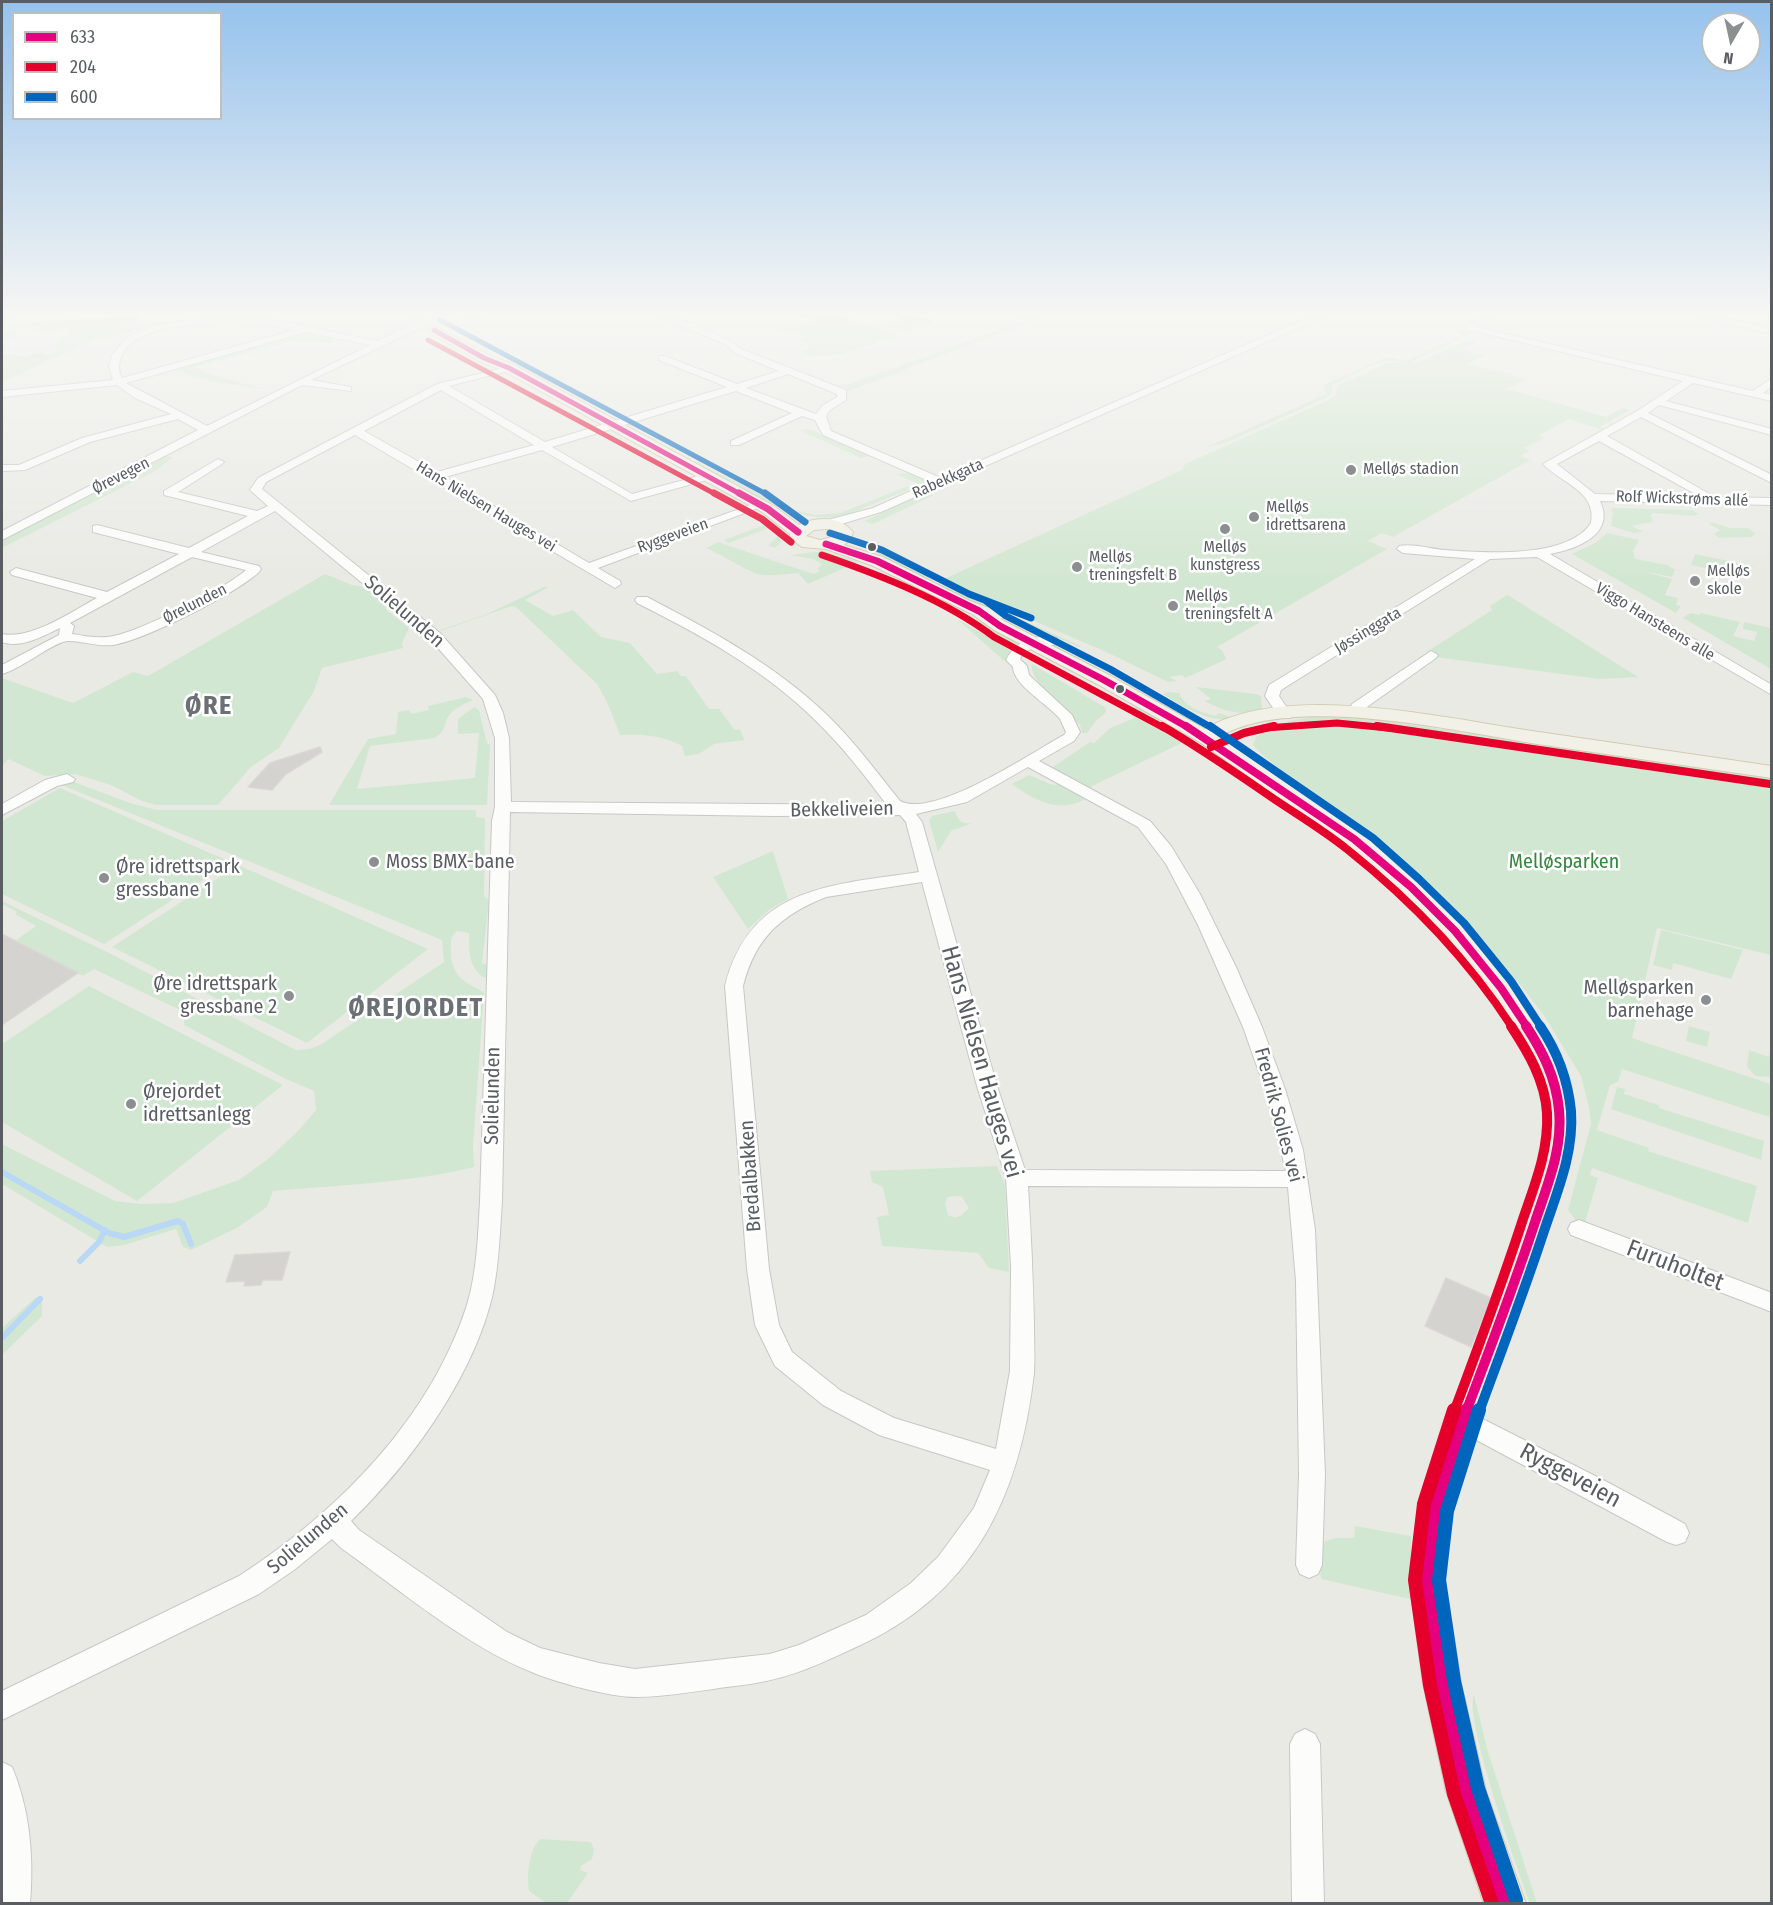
<!DOCTYPE html>
<meta charset="utf-8">
<style>
body{margin:0}
#map{position:relative;width:1773px;height:1905px;overflow:hidden;background:#eaeae5;font-family:"Fira Sans Condensed",sans-serif}
canvas{display:block}
.frame{position:absolute;inset:0;border:3px solid #5a5e63;pointer-events:none}
.legend{position:absolute;left:12px;top:12px;width:210px;height:108px;box-sizing:border-box;background:#fff;border:2px solid #bdbfc1;margin:0;padding:8px 10px;list-style:none;font-size:18px;color:#5a5e63}
.legend li{display:flex;align-items:center;gap:12px;height:30px}
.legend b{width:30px;border:2px solid #bdbfc1}
.north{position:absolute;left:1701px;top:12px;width:60px;height:60px;box-sizing:border-box;background:#fff;border:2px solid #bdbfc1;border-radius:50%;rotate:189deg;font-size:16px;font-weight:700;line-height:24px;text-align:center;color:#5a5e63}
.north::after{content:'';display:block;margin:auto;width:21px;height:27px;background:#8c8f90;clip-path:polygon(50% 0,100% 100%,50% 72%,0 100%)}
</style>
<div id="map">
<canvas width="1773" height="1905"></canvas>
<div class="frame"></div>
<ul class="legend">
<li><b style="height:8px;background:#e5007d"></b>633</li>
<li><b style="height:8px;background:#e4002b"></b>204</li>
<li><b style="height:8px;background:#0065bd"></b>600</li>
</ul>
<div class="north">N</div>
</div>
<script>
const context = document.querySelector('canvas').getContext('2d');
context.lineJoin = 'round';
function fill(path, color) { context.fillStyle = color; context.fill(path, 'evenodd'); }
function strokePath(path, color, width, dash) { context.strokeStyle = color; context.lineWidth = width; context.lineCap = dash ? 'butt' : 'round'; context.setLineDash(dash || []); context.stroke(path); }
function drawText(font, color, halo, rows, align = 'center') {
  context.font = font + ' "Fira Sans Condensed",sans-serif'; context.lineWidth = 5; context.setLineDash([]); context.textBaseline = 'middle'; context.strokeStyle = halo; context.fillStyle = color; for (const [text, x, y, turn = 0] of rows) {
    context.save(); context.translate(x, y); context.rotate((+turn || 0) * Math.PI / 180); context.textAlign = isNaN(turn) ? turn : align; if (halo) context.strokeText(text, 0, 0); context.fillText(text, 0, 0); context.restore();
  }
}
const green = new Path2D(`
 M793,312H803L818,317L830,313L897,335C872,343 823,367 801,351L808,348L809,345L799,341L806,336L800,334L799,330L782,331L778,325L790,328L813,320L791,313Z
 M900,312L920,319L928,318L933,321L907,331L885,326L904,319L883,313Z
 M139,317L137,322L124,328H140L138,330L93,340L2,382V355L13,354L24,357L39,352L48,355L59,349L58,347H53L61,337L69,334L67,330L71,329L39,331L36,330L39,328C32,326 22,327 16,330L15,336L2,338V333L40,321Z
 M1025,321L1029,322L849,391L843,390L850,387L839,386L850,384Z
 M1463,331L1474,332L1411,362C1403,362 1394,360 1386,361C1369,364 1348,377 1332,385L1331,394L1326,398L1227,442L1205,448L1326,394L1324,385L1387,357L1404,361L1464,335L1455,332Z
 M300,333L338,339L333,343L293,341L195,367L212,375L263,389C232,384 202,382 173,368Z
 M1468,340L1476,342L1461,350L1484,355L1468,364L1525,379L1507,389L1606,417L1623,408L1630,410L1600,427L1609,430L1606,431L1569,419L1539,435L1544,438L1524,448L1530,451L1520,456L1530,460L1393,537L1382,533L1368,541L1387,549L1217,647L1222,650L1226,658L1225,660L1185,678L1182,675L1169,677L1177,681L1168,682L1104,651L943,582L944,579L1184,469L1183,466L1190,462L1328,400L1336,395L1337,386L1388,363L1419,362Z
 M809,429L868,456L861,458L799,430Z
 M167,456L173,457L157,470L2,548V539C57,511 112,484 167,456Z
 M698,461H701L700,462L702,465L797,511L816,515L840,513L916,483L896,474L910,473L925,480V483L846,515C797,528 739,487 696,465Z
 M926,493L934,495L873,524L864,521Z
 M1613,508L1692,510L1699,514L1693,516L1653,513L1650,516L1653,519L1652,522L1632,526L1644,532L1633,533L1611,526L1613,513L1611,509Z
 M775,521C786,530 786,539 775,548L768,546L777,537V530L774,526L729,543L724,540Z
 M1711,522L1730,528H1748L1756,534L1751,537L1719,538L1714,534L1720,530L1709,524Z
 M1607,533L1639,540L1633,551L1635,559L1667,565L1675,570L1672,577L1642,571L1672,579L1665,595L1678,598L1676,605L1681,606L1676,613L1572,554L1595,543Z
 M718,542L813,574L821,571L817,569L822,564L813,559L790,555L824,551L858,562L808,584L798,573C791,574 768,576 761,575C746,571 721,554 706,548Z
 M874,543L882,548L939,577C923,583 879,555 865,545Z
 M1695,554L1753,566L1749,574L1743,576L1691,565Z
 M325,574L352,585L365,587L383,601L387,610L409,628L402,643L403,648L322,668L314,691L279,748L251,767L218,805H156L142,801L111,785L75,774L45,776L8,759L2,767V678L73,703L133,672L148,676Z
 M931,583L948,587L1081,646L1079,647Z
 M546,586L547,588L525,600L553,616L573,610L601,637L630,643L657,674L677,671L681,676H686L709,709H719L735,730L740,729L744,740L714,744L699,754L685,756L682,746C662,735 642,734 620,735L607,702L597,684L516,607L512,606L440,631V630L487,614Z
 M1507,595L1511,597L1638,677L1599,679L1435,657L1425,653L1492,610L1490,606Z
 M1690,613L1700,615L1701,613L1740,622L1733,636L1754,641L1757,632L1743,629L1744,622L1771,628V669L1683,618Z
 M965,614L1014,637L1017,643L1011,645L960,617Z
 M957,619L1010,650L1006,659L1003,660Z
 M1032,664L1106,708V712L1096,721L1087,733H1082L1080,725C1068,711 1028,681 1032,664Z
 M1058,673L1073,675L1114,697L1105,701Z
 M1196,687L1256,694L1261,696L1262,709C1241,717 1224,711 1204,701L1211,699Z
 M1168,692L1179,693C1185,707 1201,712 1215,716L1219,713L1236,719C1209,723 1185,708 1163,694Z
 M466,697L473,700C464,704 454,708 448,717C443,727 446,730 435,738L370,746L357,789L475,778L479,733L458,734V719L474,707L479,710L487,743L490,745L487,805H329L368,739L396,734L398,712L409,710L411,714L429,710L428,706Z
 M1138,706L1194,737L1092,786L1091,791L1054,771L1053,767L1090,742L1094,743L1110,728L1135,718L1126,710Z
 M1320,716L1386,721L1771,777V955L1657,928L1632,1038L1771,1084V1108L1769,1117L1622,1069L1618,1082L1610,1085L1597,1130L1649,1148L1648,1151L1757,1186L1748,1223L1592,1168L1590,1175L1598,1178L1584,1226L1577,1222L1568,1210L1591,1124L1589,1107L1581,1076L1545,1017L1522,987L1470,928L1458,922L1399,864L1260,753L1253,745L1256,737C1275,723 1297,718 1320,716Z
 M1029,775L1053,785L1058,784L1085,799C1059,814 1033,800 1012,784Z
 M65,782H74L130,803L157,810H476V817L485,818L484,896L489,900L482,963L488,965V975L485,978C468,968 469,950 469,933L457,931C450,937 451,941 451,949C450,974 463,982 484,992L473,1147L474,1167C409,1183 339,1185 273,1191L267,1207L237,1228L191,1250L183,1247L176,1229L124,1245L107,1247L2,1184V1144L115,1201L141,1204L173,1203L239,1180L268,1159L299,1130L316,1110L314,1091L286,1079L184,1025V1012L94,969L83,976L16,940L36,926L15,914L17,912L2,904V901L113,955L296,1050L309,1049L320,1045L444,962L442,940L59,784Z
 M60,788L231,862L104,944L2,894V821Z
 M955,811C959,822 961,824 972,823L951,831L938,852L929,820L932,816Z
 M773,851L788,899L770,909L748,929L713,877Z
 M238,865L428,949L307,1043L112,947Z
 M1661,930L1743,950L1731,979L1673,963L1672,970L1653,965Z
 M89,986L283,1085L137,1201L2,1122V1044Z
 M1689,1026L1710,1032L1707,1047L1686,1041Z
 M1771,1046V1077L1755,1076L1747,1067L1749,1050L1769,1057Z
 M1617,1087L1625,1089L1624,1094L1659,1105V1108L1764,1141L1761,1160L1611,1109Z
 M997,1166L1005,1185L1009,1272L989,1268L978,1253L882,1246L877,1217L889,1215L883,1187L872,1182L870,1171ZM956,1196L962,1197L969,1208C961,1216 958,1220 948,1215L945,1203L948,1197Z
 M36,1297L42,1300V1316L2,1355V1328Z
 M1355,1526L1411,1536L1410,1599L1321,1579L1318,1554L1323,1542L1336,1538H1354Z
 M1474,1695L1488,1752L1537,1903H1530C1519,1874 1463,1717 1474,1695Z
 M540,1839L591,1842L594,1850L592,1859L581,1866L580,1870L588,1873L567,1903H546L529,1891C527,1875 528,1851 540,1839Z`);
const stream = new Path2D(`
 M2,1172L109,1233L124,1237L178,1221L183,1224L191,1244
 M80,1261L99,1242L105,1230
 M2,1338L40,1299`);
const building = new Path2D(`
 M320,747L322,752L286,774L272,790L248,787L270,763Z
 M2,934L78,973L2,1025Z
 M290,1252L282,1280H263L261,1285L244,1286L245,1281L226,1282L235,1255Z
 M1446,1278L1491,1298L1471,1347L1425,1326Z`);
const minor = new Path2D(`
 M12,312H27L2,321V315Z
 M240,312H252L264,318L378,341L403,328L422,322L427,325L311,380L351,387V391L302,385L2,540V531L198,430L178,419L90,442L25,470L2,471V465H19L82,438L171,414L135,398L117,385L2,397V391L113,380L109,366L112,355L128,336L158,325ZM249,318L258,322L294,330L122,378C119,372 118,367 120,360C133,320 214,324 249,318ZM306,332L370,345L207,426L126,383Z
 M481,312H496L454,327L446,325Z
 M646,312C669,312 724,334 741,349L846,390V400L830,410L826,416L831,431L941,478L1321,312H1334L881,512L828,528L822,524L824,521L873,508L931,482L823,435L815,420L802,416L739,445H731V441L792,413L736,391L552,447L632,494L706,474L712,477L710,479L631,501L542,450L445,477L589,563L756,503H764L766,505L598,568L620,581L621,584L615,588L355,435L266,482L262,489L440,633L495,695L503,713L509,738L511,802L887,805C865,776 843,747 816,721C765,670 701,635 637,603L635,600L637,597H647C710,630 774,664 826,714C853,740 876,771 900,801C934,819 1031,753 1064,735L1066,732C1064,728 1062,723 1060,719C1049,705 1013,685 1013,667L1006,660C1014,642 1037,633 1057,638L1059,641L1057,644C1044,647 1026,645 1020,659L1027,666L1029,675L1072,715L1080,732L1074,741L1039,761L1150,821L1171,846L1200,894L1236,967L1262,1027L1285,1089L1303,1150L1315,1230L1325,1474L1322,1565L1318,1574L1309,1578L1300,1574L1296,1565L1299,1474L1296,1281L1288,1187L1028,1186C1031,1232 1033,1278 1034,1324C1034,1340 1035,1357 1034,1373C1020,1497 973,1596 854,1648C811,1668 783,1681 735,1686C702,1690 668,1697 636,1697C610,1697 559,1683 534,1673C467,1647 400,1590 341,1548L332,1539L294,1570L259,1594L2,1720V1691L239,1576C338,1512 430,1419 467,1305C477,1272 478,1235 480,1201L492,821L495,807V738L483,699L430,639L275,511L201,552L259,566L261,569L259,572C235,594 145,640 113,645C97,647 80,640 67,641C52,643 21,669 2,674V665L59,635L60,628C43,636 21,649 2,642V634C31,640 71,612 97,598L12,575L10,572L16,568L107,592L179,554L93,532V526L97,525L189,548L248,516L164,495V491L218,459L224,462L222,464L178,492L257,511L268,506L250,490L258,478L437,384L512,366V370L449,386L545,442L727,387L659,360V356H665L737,384L779,371L735,353L725,344ZM788,374L837,394V397L822,406L816,414L746,388ZM441,390L534,445L437,472L364,431ZM192,557L246,570C223,590 142,630 114,636C100,639 85,636 72,634L74,626L70,623ZM1028,767L1138,827L1166,864L1198,925L1243,1027L1265,1089L1286,1171L1025,1170L997,1086L922,822L916,814L967,802ZM510,812L775,816L900,815L906,822L919,872C834,885 750,885 725,986L747,1269L755,1325L775,1366L823,1405L879,1435L990,1470L974,1508L938,1557L911,1583L866,1615L799,1645L770,1654L635,1669L599,1663L540,1648L507,1632L359,1530L351,1521C411,1463 474,1376 493,1293C499,1263 500,1232 502,1201ZM922,882L977,1086L1006,1178L1011,1267L1010,1371L996,1449L894,1418L841,1391L792,1352L779,1325L769,1269L743,986C755,938 781,915 826,897Z
 M1001,312L1031,315L1053,312L1031,321Z
 M1493,312H1505L1476,327L1753,391L1772,378V386L1763,393L1772,395V401L1693,383L1666,401L1772,429V435L1659,405L1648,413L1772,475V483L1641,417L1607,436L1715,497L1772,498V505L1600,501C1616,535 1576,549 1550,554L1772,685V695L1537,557L1490,559L1281,690L1279,696L1292,715L1290,718H1280L1265,696L1269,685L1475,559L1403,553L1397,549L1399,546C1412,543 1431,549 1445,550C1483,553 1568,559 1591,523C1597,491 1561,483 1543,464L1637,411L1683,381L1466,329L1470,323ZM1599,441L1699,496L1595,494L1557,464Z
 M1676,312H1695L1772,328V334Z
 M1431,651L1438,655L1436,658L1364,709L1361,714H1351L1349,711L1352,704Z
 M67,774L75,779L73,782L57,786L2,815V804L45,780Z
 M1579,1220L1772,1293V1312L1571,1235L1568,1229L1571,1223Z
 M1463,1409L1609,1483L1685,1524L1689,1533L1685,1542L1676,1545L1667,1542L1454,1428L1451,1420L1454,1412Z
 M1305,1729L1315,1734L1320,1744L1324,1904H1292L1290,1744L1295,1734Z
 M2,1762L12,1767C30,1810 34,1857 30,1904H2Z`);
const major = new Path2D(`
 M400,312H415L430,323L428,326H420Z
 M434,326L489,355L514,365L774,506L799,525C816,516 841,516 853,532L851,539L844,545L883,557L970,601L1000,612L1003,616L1001,619L1006,622L1111,676L1205,729C1287,681 1442,718 1532,731C1612,743 1692,754 1772,766V778C1693,767 1615,755 1537,744C1454,731 1293,693 1219,737L1373,842L1419,882L1463,926L1510,982L1551,1045L1564,1072L1572,1111L1571,1154L1531,1279L1479,1420L1452,1508L1445,1580L1461,1683L1486,1791L1526,1904H1484L1446,1791L1423,1683L1409,1580L1418,1508L1447,1420L1501,1279L1543,1154L1546,1111L1538,1072L1530,1052L1492,994L1447,936L1403,892L1357,852L1198,741L1097,684L994,630L972,614L871,565L826,549L802,547L790,538V534L762,512L504,371L479,361L430,333L428,330L430,327ZM828,529L837,533L836,536L820,540L806,536L814,530Z`);
const bus1Far4 = new Path2D(`
 M434,330L484,358L509,368L742,495`);
const bus1Far3 = new Path2D(`
 M739,493L768,509L798,532
 M826,544L877,561L979,611L1000,626L1104,680L1189,728`);
const bus1Far2 = new Path2D(`
 M1186,726L1354,839L1411,887L1455,931L1501,988L1527,1027`);
const bus1Far1 = new Path2D(`
 M1466,1412C1490,1349 1514,1286 1535,1222C1547,1186 1563,1149 1559,1110C1556,1078 1543,1052 1526,1026`);
const bus1 = new Path2D(`
 M1467,1410L1435,1508L1427,1580L1442,1683L1466,1791L1505,1904`);
const bus2Far4 = new Path2D(`
 M428,340L717,495`);
const bus2Far3 = new Path2D(`
 M714,493L762,519L791,542
 M822,555C880,575 945,600 994,637L1164,728
 M1265,728L1337,723L1388,728`);
const bus2Far2 = new Path2D(`
 M1162,726C1202,749 1239,775 1277,801C1301,817 1326,832 1348,850C1412,901 1467,958 1512,1027
 M1377,726L1770,784
 M1211,747L1244,733L1274,726`);
const bus2Far1 = new Path2D(`
 M1454,1412C1478,1348 1502,1284 1523,1219C1535,1184 1549,1150 1547,1113C1545,1080 1528,1052 1511,1026`);
const bus2 = new Path2D(`
 M1454,1410L1424,1504L1415,1580L1430,1685L1454,1794L1492,1904`);
const bus3Far4 = new Path2D(`
 M440,320L768,495`);
const bus3Far3 = new Path2D(`
 M765,493L805,522
 M830,533L882,550L969,594L1031,618
 M986,601L1006,616L1110,669L1212,728`);
const bus3Far2 = new Path2D(`
 M1210,726L1373,838L1419,879L1464,923L1511,981L1541,1027`);
const bus3Far1 = new Path2D(`
 M1479,1412C1501,1352 1524,1292 1544,1231C1557,1192 1574,1153 1571,1111C1568,1080 1557,1051 1540,1026`);
const bus3 = new Path2D(`
 M1479,1410L1447,1511L1439,1580L1454,1681L1478,1788L1516,1900`);
const markers = [
 [1351,470,6,"#8c8f90"],
 [1254,517,6,"#8c8f90"],
 [1225,529,6,"#8c8f90"],
 [872,547,5,"#5a5e63"],
 [1077,567,6,"#8c8f90"],
 [1695,581,6,"#8c8f90"],
 [1173,606,6,"#8c8f90"],
 [1120,689,5,"#5a5e63"],
 [374,862,6,"#8c8f90"],
 [104,878,6,"#8c8f90"],
 [289,996,6,"#8c8f90"],
 [1706,1000,6,"#8c8f90"],
 [131,1104,6,"#8c8f90"]
];
const farPoinames = [
 ["Melløs stadion",1363,470],
 ["Melløs",1266,508],
 ["idrettsarena",1266,526],
 ["Melløs",1225,548,"center"],
 ["kunstgress",1225,566,"center"],
 ["Melløs",1089,558],
 ["treningsfelt B",1089,576],
 ["Melløs",1707,572],
 ["skole",1707,590],
 ["Melløs",1185,597],
 ["treningsfelt A",1185,615]
];
const farStreetnames = [
 ["Ørevegen",121,476,-27],
 ["Rabekkgata",948,479,-24],
 ["Rolf Wickstrøms allé",1682,499,2],
 ["Hans Nielsen Hauges vei",486,507,31],
 ["Ryggeveien",673,536,-20],
 ["Ørelunden",195,604,-27],
 ["Viggo Hansteens alle",1655,622,31],
 ["Jøssinggata",1368,631,-31]
];
const streetNames = [
 ["Solielunden",404,612,41],
 ["Bekkeliveien",842,810,-1],
 ["Solielunden",493,1096,-89],
 ["Fredrik Solies vei",1278,1115,75],
 ["Bredalbakken",751,1176,-94],
 ["Solielunden",308,1539,-40]
];
const poiNames = [
 ["Moss BMX-bane",386,862],
 ["Øre idrettspark",116,867],
 ["gressbane 1",116,890],
 ["Øre idrettspark",277,984,"right"],
 ["gressbane 2",277,1007,"right"],
 ["Melløsparken",1694,988,"right"],
 ["barnehage",1694,1011,"right"],
 ["Ørejordet",143,1092],
 ["idrettsanlegg",143,1115]
];
const parkNames = [
 ["Melløsparken",1564,862]
];
const nearStreetnames = [
 ["Hans Nielsen Hauges vei",981,1062,74],
 ["Furuholtet",1675,1266,21],
 ["Ryggeveien",1570,1476,28]
];
const districtNames = [
 ["ØRE",209,707],
 ["ØREJORDET",416,1009]
];
fill(green, '#d2e7d1');
strokePath(stream, '#b8d8f5', 6);
fill(building, '#d4d3d0');
strokePath(building, '#dad8d4', 1.5);
strokePath(minor, '#c7c7c7', 2);
strokePath(major, '#d2cbb3', 2);
fill(minor, '#fcfcfb');
fill(major, '#f2f1e7');
strokePath(bus1Far4, '#e5007d', 5);
strokePath(bus1Far3, '#e5007d', 7);
strokePath(bus1Far2, '#e5007d', 8);
strokePath(bus1Far1, '#e5007d', 10);
strokePath(bus1, '#e5007d', 14);
strokePath(bus2Far4, '#e4002b', 5);
strokePath(bus2Far3, '#e4002b', 7);
strokePath(bus2Far2, '#e4002b', 8);
strokePath(bus2Far1, '#e4002b', 10);
strokePath(bus2, '#e4002b', 14);
strokePath(bus3Far4, '#0065bd', 5);
strokePath(bus3Far3, '#0065bd', 7);
strokePath(bus3Far2, '#0065bd', 8);
strokePath(bus3Far1, '#0065bd', 10);
strokePath(bus3, '#0065bd', 14);
const sky = context.createLinearGradient(0, 0, 0, 579);
sky.addColorStop(0, '#95c2ed');
sky.addColorStop(0.54, '#f6f6f3');
sky.addColorStop(1, '#f6f6f300');
context.fillStyle = sky;
context.fillRect(0, 0, 1773, 579);
for (const [x, y, r, color] of markers) { const dot = new Path2D(); dot.arc(x, y, r, 0, 2 * Math.PI); context.fillStyle = color; context.fill(dot); strokePath(dot, '#fff', 2); }
drawText('16px', '#5a5e63', '#fff', farPoinames, 'left');
drawText('16px', '#5a5e63', '#fff', farStreetnames);
drawText('20px', '#5a5e63', '#fff', streetNames);
drawText('20px', '#5a5e63', '#fff', poiNames, 'left');
drawText('20px', '#37853f', '#fff', parkNames);
drawText('24px', '#5a5e63', '#fff', nearStreetnames);
context.letterSpacing = '1.5px';
drawText('bold 26px', '#6b7075', '#fff', districtNames);
context.letterSpacing = '0px';
</script>
